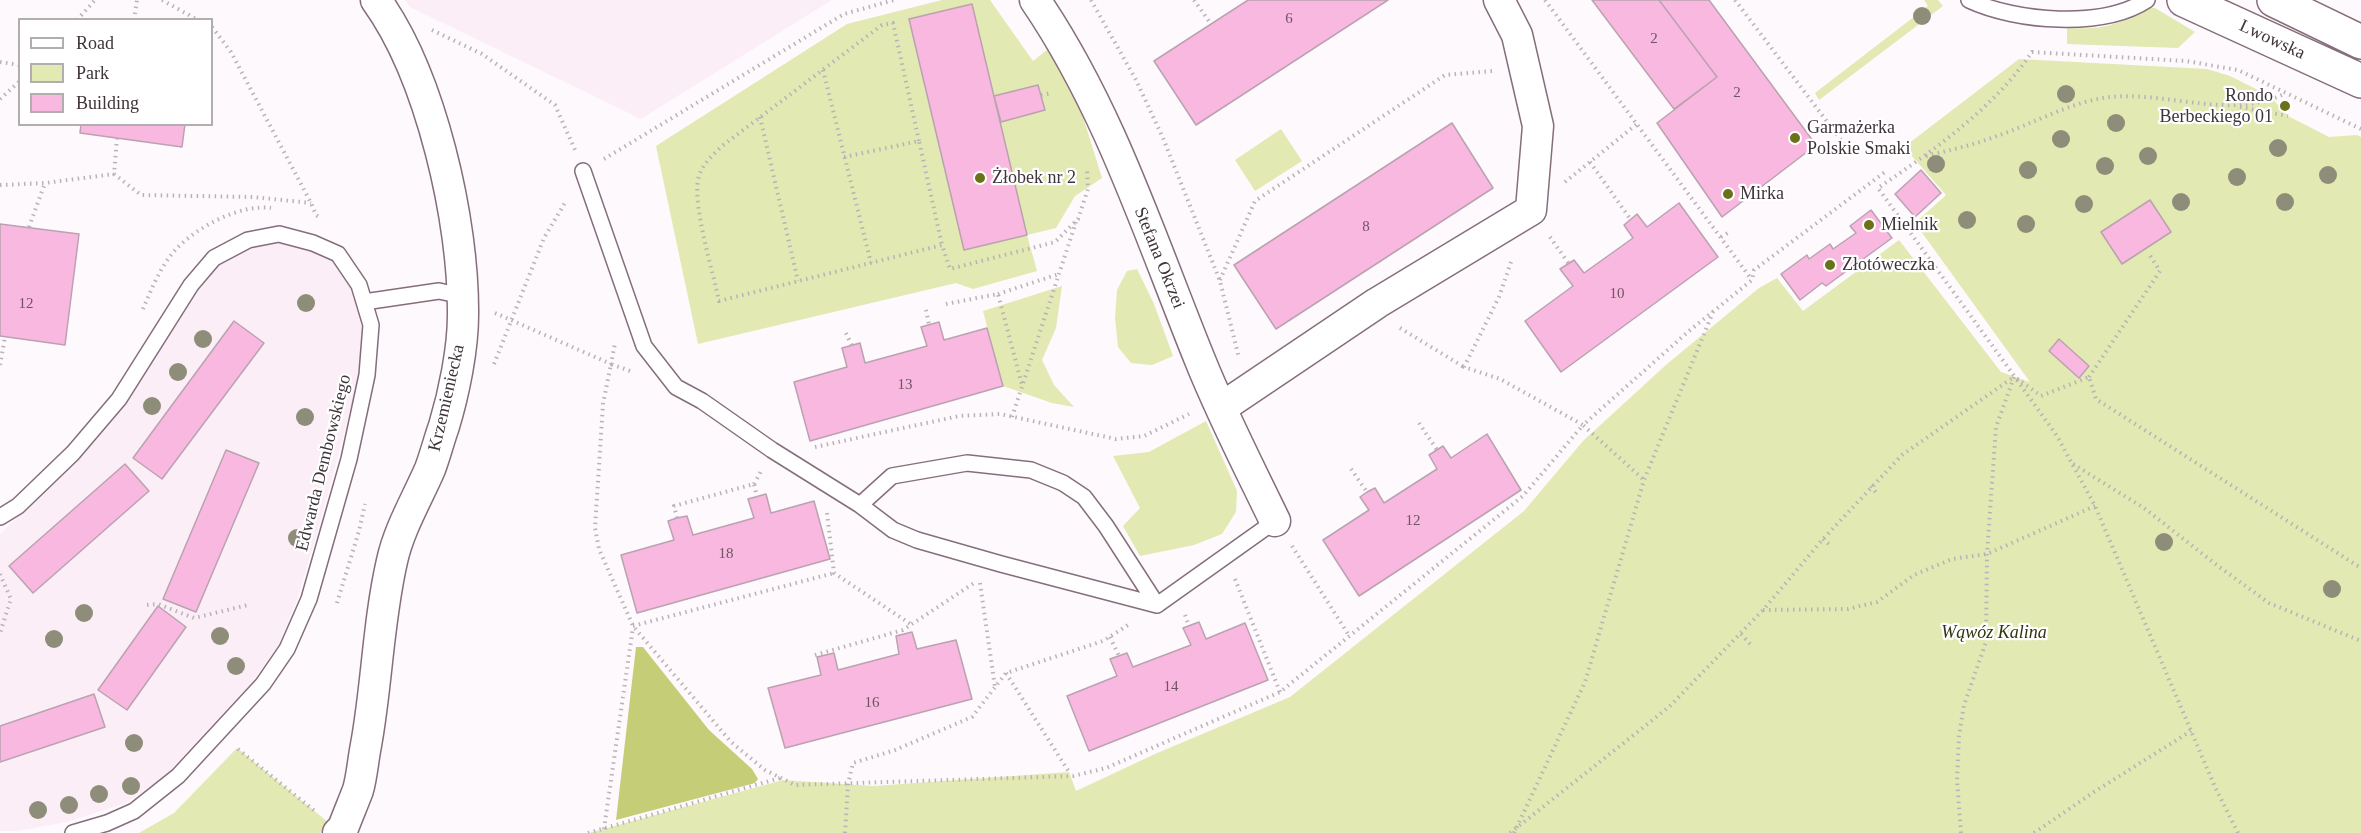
<!DOCTYPE html>
<meta charset="utf-8">
<style>
body{margin:0}
#map{position:relative;width:2361px;height:833px;overflow:hidden;background:#fef9fc;font-family:"Times New Roman",serif}
canvas{display:block}
.legend{position:absolute;left:18px;top:18px;width:195px;height:108px;box-sizing:border-box;background:#fff;border:2px solid #b2aeb0;margin:0;padding:8px 10px;list-style:none;font-size:18px;color:#3e343a}
.legend li{display:flex;align-items:center;gap:12px;height:30px}
.legend b{width:30px;border:2px solid #b2aeb0}
</style>
<div id="map">
<canvas width="2361" height="833"></canvas>
<ul class="legend">
<li><b style="height:8px;background:#fff"></b>Road</li>
<li><b style="height:16px;background:#e2e9b2"></b>Park</li>
<li><b style="height:16px;background:#f9b8df"></b>Building</li>
</ul>
</div>
<script>
const context = document.querySelector('canvas').getContext('2d');
context.lineJoin = 'round';
function fill(path, color) { context.fillStyle = color; context.fill(path, 'evenodd'); }
function strokePath(path, color, width, dash) { context.strokeStyle = color; context.lineWidth = width; context.lineCap = dash ? 'butt' : 'round'; context.setLineDash(dash || []); context.stroke(path); }
function drawText(font, color, halo, rows, align = 'center') {
  context.font = font + ' "Times New Roman",serif'; context.lineWidth = 4.5; context.setLineDash([]); context.textBaseline = 'middle'; context.strokeStyle = halo; context.fillStyle = color; for (const [text, x, y, turn = 0] of rows) {
    context.save(); context.translate(x, y); context.rotate((+turn || 0) * Math.PI / 180); context.textAlign = isNaN(turn) ? turn : align; if (halo) context.strokeText(text, 0, 0); context.fillText(text, 0, 0); context.restore();
  }
}
const built = new Path2D(`
 M405,0H832L641,119L410,7Z
 M278,243L309,248L332,261L352,290L363,327L359,377L318,530L297,600L279,644L254,680L166,775L126,803L67,822L17,831H0V534L82,456L125,404L199,290L221,262L252,246Z`);
const green = new Path2D(`
 M942,0H990L1033,61L1048,49L1078,101L1102,178L1075,196L1056,228L1027,235L1037,271L973,289L956,283L698,344L656,146L847,24Z
 M1924,0H1938L1943,6L1819,100L1815,93L1928,6Z
 M2146,8H2155L2195,32L2178,48L2067,44V28C2107,29 2112,27 2146,8Z
 M2019,59L2207,69L2230,76L2270,96L2288,116L2329,137L2357,135L2361,137V833H589L783,780L874,786L1069,772L1076,791L1155,754L1290,697L1524,511L1583,441L1667,364L1759,288L1777,278L1803,311L1899,240L2001,372L2030,382L1915,223L1946,195L1904,147Z
 M1281,129L1302,161L1255,191L1235,160Z
 M1137,269L1154,304L1173,356L1152,365L1131,363L1118,347L1115,318L1117,290L1127,271Z
 M1062,286L1056,328L1042,360L1054,385L1074,407L1052,403L1003,386L983,311Z
 M1206,421L1237,491L1236,512L1222,534L1194,545L1140,556L1123,526L1140,508L1113,456L1149,452Z
 M237,748L328,822L320,833H139L174,813Z`);
const forest = new Path2D(`
 M636,647H643L709,730L752,769L758,779L755,783L616,820Z`);
const building = new Path2D(`
 M1248,0H1388L1196,125L1154,61Z
 M1592,0H1659L1717,77L1674,109Z
 M1659,0H1709L1816,145L1722,217L1657,123L1717,77Z
 M972,4L1027,235L964,250L909,19Z
 M1038,85L1045,110L1001,122L994,96Z
 M1452,123L1493,188L1276,329L1234,265Z
 M81,124H185L182,147L80,133Z
 M1921,170L1941,193L1915,217L1895,194Z
 M2150,200L2171,232L2122,264L2101,232Z
 M1679,203L1718,257L1561,372L1525,321L1573,286L1560,269L1574,260L1584,273L1633,238L1624,225L1637,214L1647,227Z
 M1871,210L1892,238L1826,286L1822,283L1800,300L1781,274L1807,255L1809,259L1830,244L1833,249L1856,233L1850,226Z
 M0,224L79,234L65,345L0,336Z
 M234,321L264,343L162,479L133,458Z
 M939,322L944,340L987,328L1003,386L810,441L794,382L847,367L842,348L860,343L865,363L927,346L921,327Z
 M2059,339L2089,366L2079,378L2049,351Z
 M1487,434L1521,490L1359,596L1323,540L1369,510L1360,497L1367,492L1375,488L1384,503L1437,469L1429,455L1443,446L1451,458Z
 M226,450L259,463L196,612L163,599Z
 M125,464L149,491L33,593L9,566Z
 M766,494L771,513L814,501L830,559L637,613L621,555L674,540L668,521L677,518L687,516L693,535L754,518L748,499Z
 M158,606L186,627L127,710L98,690Z
 M1199,622L1206,639L1245,623L1268,680L1089,751L1067,696L1117,676L1110,659L1127,653L1133,667L1191,645L1183,628Z
 M912,632L917,649L956,640L972,699L785,748L768,688L821,675L817,657L834,653L838,670L899,654L896,636Z
 M94,694L105,727L0,762V726Z`);
const path = new Path2D(`
 M162,0L198,20
 M1091,0L1136,80L1163,138L1220,281L1239,358
 M1194,0L1211,24
 M1545,0L1752,280
 M1735,0L1844,144
 M77,20L95,0
 M134,20L137,0
 M212,27L231,52L311,203L316,215L319,217
 M432,30L482,54L555,105L575,150
 M0,62L20,65
 M823,70L871,263
 M1041,95L1052,93
 M0,99L20,81
 M2240,107L2288,116
 M760,117L798,281
 M2361,129L2238,70L2186,61L2032,52C1993,109 1934,150 1878,188L2015,377L2041,396L2089,377L2096,399L2361,568
 M117,138L114,174L141,195L253,197L311,203
 M919,141L893,23L882,25L722,146C712,156 701,165 698,180C693,207 713,272 719,301L942,245L950,269L1055,242L1078,219L1088,189L1087,170
 M1926,156C1950,150 1974,145 1997,136C2032,124 2073,101 2110,97C2168,91 2231,121 2286,93
 M844,157L919,141L942,245
 M604,159L844,14L894,0
 M1590,162L1631,220
 M1565,182L1637,124
 M0,185L45,183L114,174
 M29,227L45,183
 M1550,237L1569,264
 M1721,237L1731,231
 M1511,262L1499,297L1464,367L1500,379L1583,425L1689,331L1752,280L1754,270L1885,172
 M1220,280L1255,201L1445,75L1492,71
 M998,294L1059,274
 M946,304L998,294L1022,385
 M143,309C152,288 161,265 177,248C199,226 240,204 271,208
 M926,310L929,325
 M495,313L611,364L615,343
 M1400,328L1464,367
 M846,333L852,346
 M494,364L544,238L566,201
 M0,365L5,337
 M630,371L611,364L603,404L595,528L599,549L633,626L731,742L765,770L795,785L1073,776L1106,768L1280,692L1523,496L1583,425L1644,480
 M2089,377L2160,271L2149,254
 M2017,380L2057,436L2095,506L2215,787L2238,833
 M1012,417L1076,222
 M1419,423L1437,450
 M815,447L959,416L1000,414L1116,439L1144,436L1189,414
 M2073,464L2144,508L2218,566L2269,603L2361,641
 M1351,469L1367,492
 M754,484L761,471
 M1871,486L1877,494
 M827,513L834,573L912,625
 M677,518L674,506L754,484L757,497
 M1823,539L1831,546
 M1292,546L1350,637
 M0,574L11,599L0,633
 M1235,579L1280,692
 M980,583L995,687
 M337,603L359,531L365,504
 M147,605L158,604L194,618L248,605
 M1763,610L1848,609L1877,602L1914,575L1952,559L1987,554L2095,506
 M1185,615L1189,626
 M633,626L834,573
 M1741,634L1750,644
 M1110,637L1119,656
 M815,655L903,630L974,583
 M1006,673L1069,772
 M238,749L316,812
 M604,829L633,627
 M588,833L780,778
 M845,833L848,784L853,763L895,750L972,717L1006,673L1103,641L1128,625
 M1510,833L1669,707L1763,610L1823,539L1902,455L2014,377
 M1514,833L1585,682L1644,480L1713,312
 M1961,833L1957,780L1959,736L1964,705L1986,642L1987,554L1996,427L2014,377
 M2034,833L2094,792L2191,731`);
const lane = new Path2D(`
 M1969,0C2016,22 2103,29 2147,0
 M583,171L644,346L676,387L702,401L772,450L860,505L892,476L967,463L1031,470L1063,483L1084,497L1106,526L1157,605L1275,521
 M364,302L439,291L462,296
 M860,505L893,530L917,540L1001,564L1157,605
 M0,517L18,506L73,453L119,399L191,285L214,258L248,240L279,234L313,243L338,254L359,285L371,325L367,375L349,459L309,599L287,649L263,684L178,776L134,811L107,823L73,833`);
const street = new Path2D(`
 M1035,0C1110,110 1150,237 1200,360C1222,415 1249,467 1275,521
 M1221,408L1377,303L1531,210L1538,126L1517,35L1499,0
 M338,833L343,828C348,815 353,803 358,790C362,776 363,760 366,745C377,685 378,622 392,561C399,529 417,499 430,469C435,456 439,440 444,426C454,393 463,349 463,315C464,221 431,76 376,0`);
const secondary = new Path2D(`
 M2184,0L2361,81
 M2274,0L2361,42`);
const trees = [
 [1922,16],
 [2066,94],
 [2116,123],
 [2061,139],
 [2278,148],
 [2148,156],
 [1936,164],
 [2105,166],
 [2028,170],
 [2328,175],
 [2237,177],
 [2181,202],
 [2285,202],
 [2084,204],
 [1967,220],
 [2026,224],
 [306,303],
 [203,339],
 [178,372],
 [152,406],
 [305,417],
 [297,538],
 [2164,542],
 [2332,589],
 [84,613],
 [220,636],
 [54,639],
 [236,666],
 [134,743],
 [131,786],
 [99,794],
 [69,805],
 [38,810]
];
const markers = [
 [2285,106,6,"#6a7118"],
 [1795,138,6,"#6a7118"],
 [980,178,6,"#6a7118"],
 [1728,194,6,"#6a7118"],
 [1869,225,6,"#6a7118"],
 [1830,265,6,"#6a7118"]
];
const numberNames = [
 ["6",1289,19],
 ["2",1654,39],
 ["2",1737,93],
 ["8",1366,227],
 ["10",1617,294],
 ["12",26,304],
 ["13",905,385],
 ["12",1413,521],
 ["18",726,554],
 ["14",1171,687],
 ["16",872,703]
];
const streetNames = [
 ["Lwowska",2272,40,25],
 ["Stefana Okrzei",1159,258,68],
 ["Krzemieniecka",447,398,-77],
 ["Edwarda Dembowskiego",324,463,-76]
];
const poiNames = [
 ["Rondo",2273,96,"right"],
 ["Berbeckiego 01",2273,117,"right"],
 ["Garmażerka",1807,128],
 ["Polskie Smaki",1807,149],
 ["Żłobek nr 2",992,178],
 ["Mirka",1740,194],
 ["Mielnik",1881,225],
 ["Złotóweczka",1842,265]
];
const parkNames = [
 ["Wąwóz Kalina",1994,633]
];
fill(built, '#fceef6');
fill(green, '#e2e9b2');
fill(forest, '#c5ce76');
fill(building, '#f9b8df');
strokePath(building, '#baa2b0', 1.5);
strokePath(lane, '#856e7c', 18);
strokePath(street, '#856e7c', 33);
strokePath(secondary, '#856e7c', 36);
strokePath(path, '#b9b2b6', 4, [1.5, 4.5]);
strokePath(lane, '#fff', 15);
strokePath(street, '#fff', 30);
strokePath(secondary, '#fff', 33);
context.fillStyle = '#8d8d79';
for (const [x, y] of trees) { context.beginPath(); context.arc(x, y, 9, 0, 2 * Math.PI); context.fill(); }
for (const [x, y, r, color] of markers) { const dot = new Path2D(); dot.arc(x, y, r, 0, 2 * Math.PI); context.fillStyle = color; context.fill(dot); strokePath(dot, '#fff', 2); }
drawText('15px', '#6d5563', null, numberNames);
drawText('18px', '#3e343a', '#fff', streetNames);
drawText('18px', '#3e343a', '#fff', poiNames, 'left');
drawText('italic 18px', '#31340e', '#fff', parkNames);
</script>
